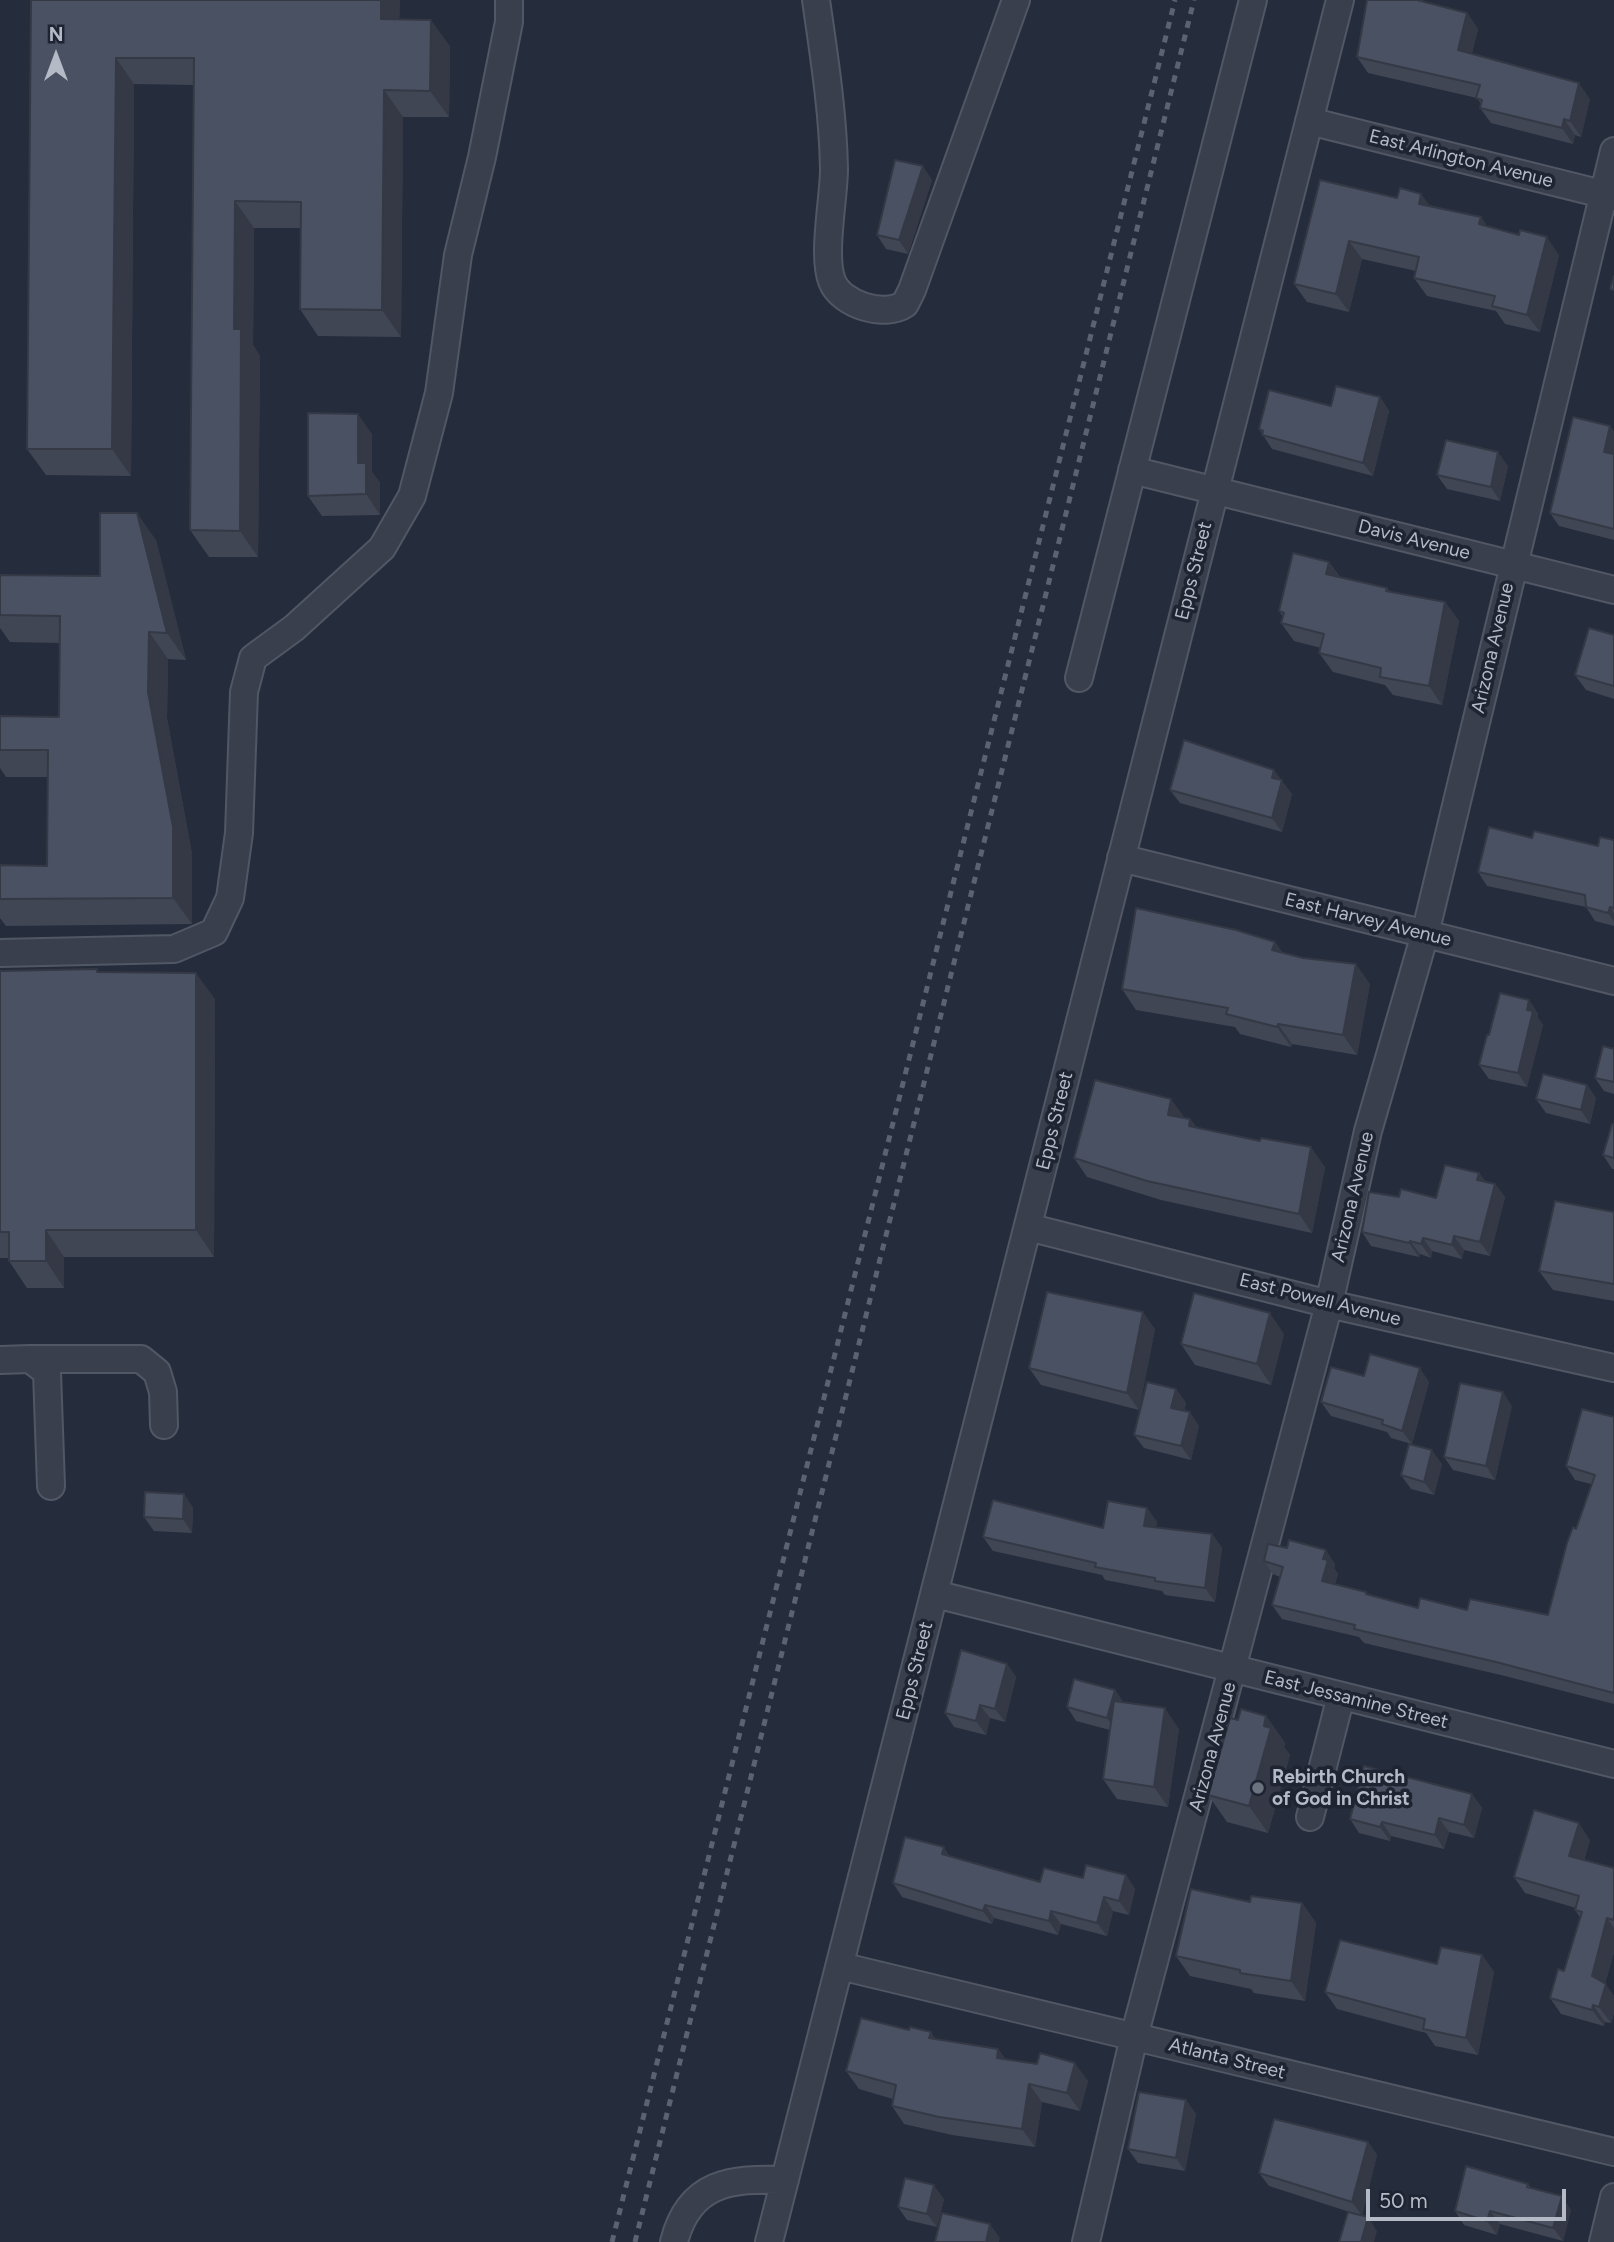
<!DOCTYPE html>
<style>
body{margin:0}
#map{position:relative;width:1614px;height:2242px;overflow:hidden;background:#252c3b;font-family:Figtree,sans-serif}
canvas{display:block}
.north{position:absolute;left:21px;top:21px;width:70px;height:70px;-webkit-text-stroke:5px #1e2431;paint-order:stroke;rotate:0deg;font-size:19px;font-weight:700;line-height:28px;text-align:center;color:#b5bac7}
.north::after{content:'';display:block;margin:auto;width:24px;height:32px;background:#b5bac7;clip-path:polygon(50% 0,100% 100%,50% 72%,0 100%)}
.scale{position:absolute;left:1366px;top:2189px;width:200px;height:32px;box-sizing:border-box;border:4px solid #b5bac7;border-top:0;padding-left:9px;font-size:21px;line-height:24px;white-space:nowrap;color:#b5bac7;-webkit-text-stroke:5px #1e2431;paint-order:stroke}
</style>
<div id="map">
<canvas width="1614" height="2242"></canvas>
<div class="north">N</div>
<div class="scale">50 m</div>
</div>
<script>
const context = document.querySelector('canvas').getContext('2d');
context.lineJoin = 'round';
function strokePath(path, color, width, dash) { context.strokeStyle = color; context.lineWidth = width; context.lineCap = dash ? 'butt' : 'round'; context.setLineDash(dash || []); context.stroke(path); }
function fill(path, color) { context.fillStyle = color; context.fill(path, 'evenodd'); }
function drawText(font, color, halo, rows, align = 'center') {
  context.font = font + ' Figtree,sans-serif'; context.lineWidth = 7; context.setLineDash([]); context.textBaseline = 'middle'; context.strokeStyle = halo; context.fillStyle = color; for (const [text, x, y, turn = 0] of rows) {
    context.save(); context.translate(x, y); context.rotate((+turn || 0) * Math.PI / 180); context.textAlign = isNaN(turn) ? turn : align; if (halo) context.strokeText(text, 0, 0); context.fillText(text, 0, 0); context.restore();
  }
}
const minor = new Path2D(`
 M816,0C824,56 833,112 834,169C834,198 822,256 832,281C841,305 885,318 905,304L912,290L1016,0
 M1309,121L1614,197
 M1132,470L1614,590
 M1079,678L1253,0
 M1121,858L1614,981
 M0,953L174,949L214,932L230,898L239,833L244,692L253,658L294,628L382,548L412,496L439,393L458,255L482,157L509,22V0
 M1028,1227L1329,1304L1614,1368
 M30,1359H141L157,1372L163,1392L164,1425
 M0,1360L30,1359L47,1372L51,1486
 M935,1594L1614,1764
 M1310,1817L1341,1696
 M840,1966L1614,2152
 M674,2242C689,2182 731,2178 785,2180
 M769,2242L1340,0
 M1086,2242L1134,2037L1329,1304L1368,1131L1425,934L1614,151
 M1603,2242L1614,2197`);
const rail = new Path2D(`
 M612,2242L1175,0
 M635,2242L1194,0`);
const wall = new Path2D(`
 M31,0H400L399,19L450,46L449,117H403L401,337L318,336L300,309V228H254L253,345L260,356L258,557H209L190,530L194,85L134,84L131,476L46,475L27,449Z
 M1367,0H1423V1L1467,13L1478,29L1472,53L1590,99L1581,137L1575,135L1573,144L1491,123L1480,108L1481,104L1477,98L1368,73L1357,57Z
 M932,180L908,254L886,249L877,235Z
 M1320,180L1481,217L1487,226L1559,255L1540,332L1505,324L1496,311L1427,296L1414,278L1416,271L1362,259L1349,312L1307,302L1294,284Z
 M1380,397L1389,411L1373,476L1272,449L1259,429L1331,406Z
 M1610,426L1614,432V540L1559,526L1550,513Z
 M372,434V472L380,483V515L322,516L308,496Z
 M1508,466L1500,501L1447,489L1437,475Z
 M156,540L186,660L168,659L167,718L192,854V924L6,926L0,918V865L47,866L48,777H6L0,768V716L59,717L60,643L10,642L0,628V575L100,576Z
 M1329,562L1340,577L1387,588L1390,592L1445,602L1459,621L1442,705L1393,695L1385,685L1333,672L1319,653L1321,648L1294,641L1281,623L1283,617L1279,611Z
 M1614,635V699L1586,690L1575,675Z
 M1281,780L1292,794L1282,832L1180,803L1170,790Z
 M1532,838L1598,846L1614,840V926L1595,921L1586,907L1487,886L1478,872Z
 M1275,942L1282,952L1370,984L1357,1055L1292,1044L1291,1047L1240,1034L1235,1027L1136,1010L1122,989Z
 M0,971L99,972L215,999L214,1257H64V1288H27L9,1261V1258H0Z
 M1529,1000L1538,1014V1018L1543,1025L1527,1087L1489,1079L1479,1065L1489,1035Z
 M1614,1048V1094L1604,1091L1595,1078Z
 M1587,1085L1596,1098L1590,1124L1546,1113L1536,1099Z
 M1185,1118L1190,1119L1197,1128L1325,1167L1312,1233L1161,1200L1087,1177L1074,1158Z
 M1614,1124V1169H1612L1603,1155Z
 M1479,1173L1485,1181L1495,1184L1505,1197L1490,1256L1464,1250L1462,1259L1432,1251L1431,1258L1420,1254L1419,1257L1371,1246L1362,1232L1399,1197L1436,1198Z
 M1614,1212V1301L1553,1290L1539,1271Z
 M1155,1329L1139,1410L1041,1385L1029,1368Z
 M1284,1334L1271,1385L1195,1365L1181,1344Z
 M1364,1376L1429,1382L1412,1444L1391,1438L1387,1432L1331,1416L1321,1402Z
 M1176,1389L1186,1403L1184,1411L1199,1426L1191,1460L1144,1448L1134,1435Z
 M1512,1406L1495,1480L1453,1470L1444,1457Z
 M1614,1417V1704L1505,1676L1364,1643L1359,1637L1282,1619L1272,1605L1280,1577L1273,1574L1264,1561L1335,1564L1334,1568L1338,1574L1335,1584L1366,1592L1368,1595L1418,1608L1548,1615L1591,1484L1575,1480L1566,1466Z
 M1442,1464L1434,1495L1411,1489L1401,1475Z
 M184,1494L193,1508L192,1533L154,1531L144,1517Z
 M1147,1508L1157,1522L1156,1527L1212,1534L1222,1548L1215,1602L1165,1595L1162,1591L1105,1580L1102,1575L993,1551L983,1537L1103,1528Z
 M1007,1664L1016,1677L1005,1722L990,1718L986,1735L954,1727L945,1713Z
 M1115,1690L1123,1702L1179,1729L1168,1807L1117,1799L1103,1779L1110,1730L1076,1721L1067,1707Z
 M1266,1716L1285,1743L1284,1747L1290,1755L1268,1833L1227,1822L1208,1795L1238,1720Z
 M1472,1794L1482,1808L1474,1838L1449,1832L1444,1849L1391,1836L1390,1841L1359,1833L1350,1819Z
 M1590,1840L1584,1860L1614,1868V1952L1605,1984L1614,1996V2013L1611,2023L1605,2022L1604,2026L1561,2014L1550,1998L1564,1971L1580,1917L1575,1910L1576,1908L1525,1893L1514,1877Z
 M951,1857L1040,1882L1126,1875L1135,1889L1129,1915L1113,1911L1107,1936L1061,1924L1058,1935L994,1918L992,1924L902,1897L893,1883Z
 M1250,1902L1302,1903L1316,1923L1305,2001L1254,1993L1251,1989L1190,1976L1176,1956Z
 M1482,1955L1494,1972L1478,2055L1435,2046L1426,2033L1337,2009L1325,1992L1437,1964Z
 M936,2039L998,2049L1006,2060L1088,2081L1080,2111L1042,2102L1035,2147L952,2135L904,2124L892,2106L893,2099L859,2089L846,2071Z
 M1186,2100L1196,2114L1185,2171L1138,2163L1128,2149Z
 M1368,2142L1377,2155L1362,2216L1269,2186L1259,2173Z
 M1528,2184L1531,2188L1571,2210L1563,2241L1500,2224L1497,2235L1464,2225L1455,2211Z
 M944,2199L937,2227L907,2220L898,2207Z`);
const shadedWall = new Path2D(`
 M381,0H400L399,46L381,19Z
 M1467,13L1478,29L1469,65L1458,50Z
 M431,20L450,46L449,117L430,91Z
 M116,58L134,84L131,476L112,449Z
 M1579,83L1590,99L1581,137L1570,121Z
 M384,90L403,117L401,337L382,310Z
 M1564,119L1575,135L1573,144L1562,128Z
 M923,166L932,180L908,254L899,240Z
 M1421,194L1434,211L1419,204Z
 M235,201L254,228L253,345L260,356L258,557L240,531L234,329Z
 M1481,217L1493,235L1479,224Z
 M1547,237L1559,255L1540,332L1527,315Z
 M1349,241L1362,259L1349,312L1336,294Z
 M1380,397L1389,411L1373,476L1363,463Z
 M358,414L372,434V472L380,483V515L366,494L358,463Z
 M1610,426L1614,432V462L1604,452Z
 M1498,452L1508,466L1500,501L1491,487Z
 M137,513L156,540L186,660L167,633Z
 M1329,562L1342,581L1326,574Z
 M1445,602L1459,621L1442,705L1429,686Z
 M149,632L168,659L167,718L192,854V924L173,898L148,692Z
 M1274,770L1292,794L1282,832L1272,818V778Z
 M1610,907L1614,913V922L1608,913Z
 M1275,942L1289,962L1272,950Z
 M1356,964L1370,984L1357,1055L1343,1035Z
 M196,973L215,999L214,1257L196,1230Z
 M1529,1000L1538,1014V1018L1543,1025L1527,1087L1518,1073Z
 M1278,1024L1292,1044L1291,1047L1277,1027Z
 M1587,1085L1596,1098L1590,1124L1581,1110Z
 M1171,1099L1185,1118L1168,1115Z
 M1190,1119L1204,1138L1189,1126Z
 M1311,1147L1325,1167L1312,1233L1299,1214Z
 M1479,1173L1489,1186L1477,1180Z
 M1495,1184L1505,1197L1490,1256L1480,1242Z
 M46,1230L64,1257V1288L46,1261Z
 M1454,1236L1464,1250L1462,1259L1452,1245Z
 M1423,1238L1432,1251L1431,1258L1421,1244Z
 M1410,1241L1420,1254L1419,1257L1409,1243Z
 M1143,1312L1155,1329L1139,1410L1127,1393Z
 M1270,1313L1284,1334L1271,1385L1257,1364Z
 M1420,1368L1429,1382L1412,1444L1402,1431Z
 M1176,1389L1186,1403L1181,1421L1171,1408Z
 M1503,1392L1512,1406L1495,1480L1486,1466Z
 M1190,1412L1199,1426L1191,1460L1181,1446Z
 M1432,1450L1442,1464L1434,1495L1424,1482Z
 M184,1494L193,1508L192,1533L183,1519Z
 M1147,1508L1157,1522L1153,1539L1144,1526Z
 M1212,1534L1222,1548L1215,1602L1205,1588Z
 M1326,1550L1335,1564L1334,1568L1338,1574L1332,1594L1322,1581L1323,1559Z
 M1007,1664L1016,1677L1005,1722L995,1709Z
 M1115,1690L1124,1703L1116,1732L1107,1718Z
 M980,1705L990,1718L986,1735L976,1721Z
 M1165,1708L1179,1729L1168,1807L1154,1787Z
 M1266,1716L1285,1743L1284,1747L1290,1755L1268,1833L1249,1806Z
 M1472,1794L1482,1808L1474,1838L1464,1825Z
 M1439,1818L1449,1832L1444,1849L1435,1835Z
 M1382,1822L1391,1836L1390,1841L1380,1827Z
 M1579,1823L1590,1840L1581,1873L1569,1856Z
 M944,1847L953,1861L942,1854Z
 M1126,1875L1135,1889L1129,1915L1119,1901Z
 M1104,1897L1113,1911L1107,1936L1097,1923Z
 M1302,1903L1316,1923L1305,2001L1291,1981Z
 M985,1905L994,1918L992,1924L983,1911Z
 M1051,1911L1061,1924L1058,1935L1049,1921Z
 M1607,1918L1614,1928V1952L1603,1992L1592,1976Z
 M1482,1955L1494,1972L1478,2055L1466,2038Z
 M1606,1984L1614,1996V2013L1611,2023L1599,2007Z
 M1593,2005L1605,2022L1604,2026L1592,2010Z
 M931,2032L943,2050L929,2038Z
 M998,2049L1011,2067L997,2058Z
 M1075,2063L1088,2081L1080,2111L1067,2093Z
 M1029,2084L1042,2102L1035,2147L1022,2129Z
 M1186,2100L1196,2114L1185,2171L1176,2158Z
 M1368,2142L1377,2155L1362,2216L1352,2202Z
 M934,2185L944,2199L937,2227L927,2214Z
 M1562,2196L1571,2210L1563,2241L1553,2228Z
 M1490,2211L1500,2224L1497,2235L1487,2221Z
 M1368,2217L1377,2231L1374,2242H1361Z
 M990,2224L1000,2238L999,2242H986Z`);
const building = new Path2D(`
 M31,0H381V19L431,20L430,91L384,90L382,310L300,309L301,202L235,201L234,329H241L240,531L190,530L194,58H116L112,449H27Z
 M1367,0H1417L1467,13L1458,50L1579,83L1570,121L1564,119L1562,128L1480,108L1482,100L1476,98L1480,85L1357,57Z
 M895,160L923,166L899,240L877,235Z
 M1320,180L1397,198L1400,188L1421,194L1419,204L1481,217L1479,224L1519,235L1520,230L1547,237L1527,315L1492,306L1495,296L1414,278L1419,257L1349,241L1336,294L1294,284Z
 M1614,276V290L1610,289Z
 M1336,386L1380,397L1363,463L1262,435L1263,431L1259,429L1269,390L1331,406Z
 M308,413L358,414V463H366V494L308,496Z
 M1573,417L1610,426L1604,452L1614,454V529L1550,513Z
 M1446,440L1498,452L1491,487L1437,475Z
 M100,513H137L167,633L149,632L148,692L173,827V898L0,899V865L47,866L48,750H0V716L59,717L60,616L0,615V575L100,576Z
 M1293,553L1329,562L1326,574L1387,588L1386,591L1445,602L1429,686L1380,677L1381,668L1319,653L1324,634L1281,623L1284,613L1279,611Z
 M1589,628L1614,635V686L1575,675Z
 M1184,740L1274,770L1272,778L1282,780L1272,818L1170,790Z
 M1489,827L1532,838L1534,831L1598,846L1600,837L1614,840V908L1610,907L1608,913L1586,907L1585,895L1478,872Z
 M1136,908L1236,930L1275,942L1272,950L1303,958L1356,964L1343,1035L1278,1024L1277,1027L1226,1014L1228,1008L1122,989Z
 M97,969V972L196,973V1230H46V1261H9V1232H0V971Z
 M1500,993L1529,1000L1527,1010L1533,1011L1518,1073L1479,1065L1487,1035H1489Z
 M1603,1046L1614,1049V1048V1082L1595,1078Z
 M1543,1074L1587,1085L1581,1110L1536,1099Z
 M1095,1080L1171,1099L1168,1115L1190,1119L1189,1126L1260,1141L1261,1138L1311,1147L1299,1214L1147,1181L1074,1158Z
 M1612,1124H1614V1158L1603,1155Z
 M1445,1165L1479,1173L1477,1180L1495,1184L1480,1242L1454,1236L1452,1245L1423,1238L1421,1244L1410,1241L1409,1243L1362,1232L1369,1192L1399,1197L1401,1189L1436,1198Z
 M1555,1201L1614,1212V1284L1539,1271Z
 M1047,1292L1143,1312L1127,1393L1029,1368Z
 M1194,1293L1270,1313L1257,1364L1181,1344Z
 M1370,1354L1420,1368L1402,1431L1382,1424L1383,1420L1321,1402L1331,1367L1364,1376Z
 M1147,1382L1176,1389L1171,1408L1190,1412L1181,1446L1134,1435Z
 M1460,1383L1503,1392L1486,1466L1444,1457Z
 M1582,1409L1614,1417V1693L1496,1662L1354,1629L1355,1625L1272,1605L1283,1567L1264,1561L1268,1544L1287,1548L1289,1540L1326,1550L1323,1559L1328,1560L1322,1581L1366,1592V1594L1418,1608L1420,1598L1467,1610L1470,1599L1548,1615L1567,1543L1573,1527L1576,1529L1595,1475L1566,1466Z
 M1409,1444L1432,1450L1424,1482L1401,1475Z
 M145,1492L184,1494L183,1519L144,1517Z
 M993,1500L1103,1528L1108,1501L1147,1508L1144,1526L1212,1534L1205,1588L1155,1581V1578L1095,1567L1096,1563L983,1537Z
 M961,1650L1007,1664L995,1709L980,1705L976,1721L945,1713Z
 M1074,1679L1115,1690L1107,1718L1067,1707Z
 M1114,1701L1165,1708L1154,1787L1103,1779Z
 M1241,1709L1266,1716L1264,1726L1271,1728L1249,1806L1208,1795L1230,1718L1238,1720Z
 M1364,1766L1472,1794L1464,1825L1439,1818L1435,1835L1382,1822L1380,1827L1350,1819Z
 M1534,1810L1579,1823L1569,1856L1614,1868V1917L1613,1920L1607,1918L1592,1976L1606,1984L1599,2007L1593,2005L1592,2010L1550,1998L1558,1969L1564,1971L1582,1912L1575,1910L1579,1896L1514,1877Z
 M905,1837L944,1847L942,1854L1040,1882L1044,1868L1083,1878L1086,1865L1126,1875L1119,1901L1104,1897L1097,1923L1051,1911L1049,1921L985,1905L983,1911L893,1883Z
 M1191,1889L1250,1902L1251,1896L1302,1903L1291,1981L1240,1973V1970L1176,1956Z
 M1340,1940L1437,1964L1441,1947L1482,1955L1466,2038L1423,2029L1425,2019L1325,1992Z
 M861,2018L909,2030L910,2027L931,2032L929,2038L998,2049L997,2058L1037,2064L1040,2053L1075,2063L1067,2093L1029,2084L1022,2129L939,2117L892,2106L896,2085L846,2071Z
 M1139,2092L1186,2100L1176,2158L1128,2149Z
 M1274,2119L1368,2142L1352,2202L1259,2173Z
 M1466,2166L1528,2184L1527,2187L1562,2196L1553,2228L1490,2211L1487,2221L1455,2211Z
 M905,2178L934,2185L927,2214L898,2207Z
 M1348,2212L1368,2217L1361,2242H1339Z
 M942,2213L990,2224L986,2242H935Z`);
const markers = [
 [1258,1788,7,"#6b7280"]
];
const streetNames = [
 ["East Arlington Avenue",1461,159,14],
 ["Davis Avenue",1414,540,14],
 ["Epps Street",1194,571,-76],
 ["Arizona Avenue",1493,648,-77],
 ["East Harvey Avenue",1368,920,14],
 ["Epps Street",1055,1121,-76],
 ["Arizona Avenue",1353,1197,-77],
 ["East Powell Avenue",1320,1300,14],
 ["Epps Street",915,1671,-76],
 ["East Jessamine Street",1356,1700,14],
 ["Arizona Avenue",1213,1747,-75],
 ["Atlanta Street",1227,2059,14]
];
const poiNames = [
 ["Rebirth Church",1272,1777],
 ["of God in Christ",1272,1799]
];
strokePath(minor, '#515764', 30);
strokePath(minor, '#393f4c', 26);
strokePath(rail, '#5c6272', 5, [7, 7]);
fill(wall, '#404654');
fill(shadedWall, '#343945');
fill(building, '#4a5162');
strokePath(building, '#343945', 2);
for (const [x, y, r, color] of markers) { const dot = new Path2D(); dot.arc(x, y, r, 0, 2 * Math.PI); context.fillStyle = color; context.fill(dot); strokePath(dot, '#1e2431', 2.5); }
drawText('19px', '#b5bac7', '#1e2431', streetNames);
drawText('bold 19px', '#b5bac7', '#1e2431', poiNames, 'left');
</script>
